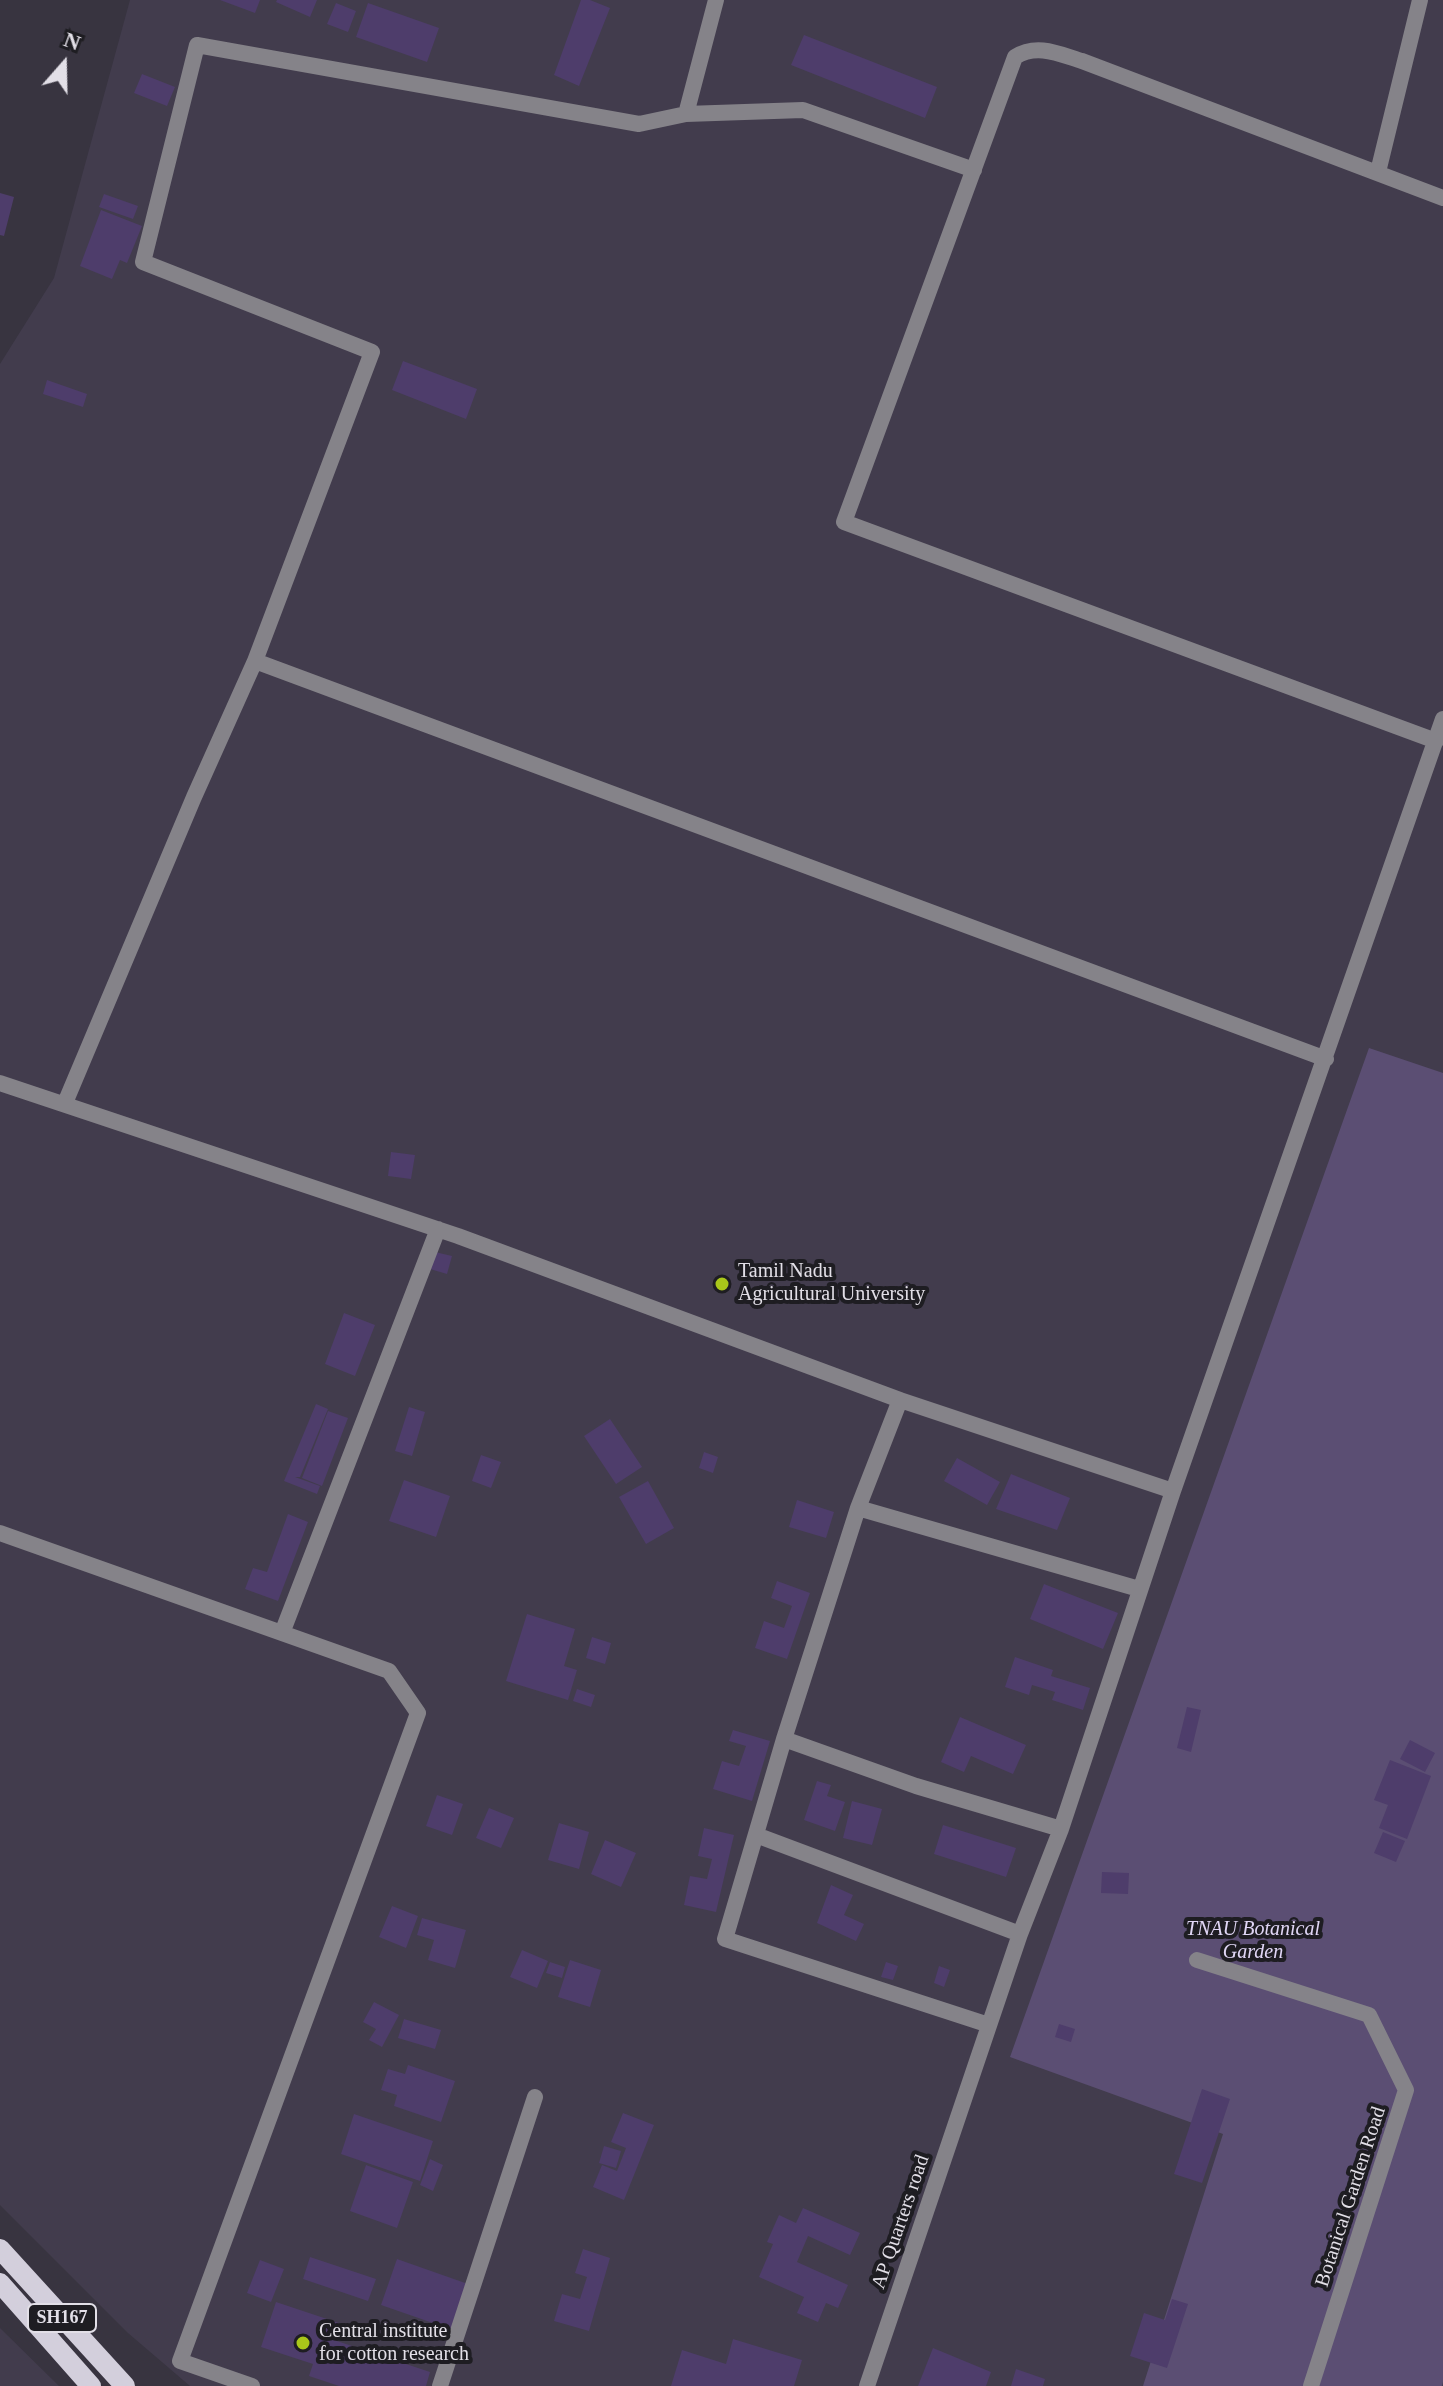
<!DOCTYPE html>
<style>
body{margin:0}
#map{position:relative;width:1443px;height:2386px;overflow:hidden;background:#383440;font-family:"Times New Roman",serif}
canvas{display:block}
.north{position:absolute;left:24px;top:24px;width:80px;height:80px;-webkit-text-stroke:6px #1e1d22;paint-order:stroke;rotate:20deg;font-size:22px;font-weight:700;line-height:32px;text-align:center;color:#e2dfe7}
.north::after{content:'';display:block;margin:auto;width:28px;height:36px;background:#e2dfe7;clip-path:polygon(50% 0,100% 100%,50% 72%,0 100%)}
</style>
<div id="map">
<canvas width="1443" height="2386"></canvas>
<div class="north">N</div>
</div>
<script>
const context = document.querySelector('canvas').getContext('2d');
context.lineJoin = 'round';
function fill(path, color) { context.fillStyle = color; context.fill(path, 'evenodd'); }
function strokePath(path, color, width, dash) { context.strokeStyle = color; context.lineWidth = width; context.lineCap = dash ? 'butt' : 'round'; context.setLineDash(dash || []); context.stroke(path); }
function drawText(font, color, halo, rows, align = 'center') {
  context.font = font + ' "Times New Roman",serif'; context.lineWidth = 8; context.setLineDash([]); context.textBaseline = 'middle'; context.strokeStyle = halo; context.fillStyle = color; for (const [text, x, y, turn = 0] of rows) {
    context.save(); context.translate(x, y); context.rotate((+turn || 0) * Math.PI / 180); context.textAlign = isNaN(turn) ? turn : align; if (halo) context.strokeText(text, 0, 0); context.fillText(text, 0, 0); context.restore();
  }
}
const built = new Path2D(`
 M130,0H1443V2386H190L128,2333L0,2205V364L54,278Z
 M0,2328L59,2386H0Z`);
const green = new Path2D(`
 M1369,1048L1443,1073V2382L1442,2386H1143L1223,2134L1010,2057Z`);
const building = new Path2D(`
 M220,0H260L255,13Z
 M277,0H317L310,17L276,2Z
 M581,0H590L610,8L579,86L554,75Z
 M336,3L356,11L348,32L327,24Z
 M368,3L439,28L427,62L356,37Z
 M804,35L937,87L925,118L791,65Z
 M142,74L175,87L167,106L134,93Z
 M0,193L14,197L4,236L0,235Z
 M104,194L138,206L133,219L99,207Z
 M101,210L142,226L127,263L120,260L112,279L80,266Z
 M403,361L477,389L466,419L392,390Z
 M47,380L87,394L83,407L43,394Z
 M391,1152L415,1155L411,1179L388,1176Z
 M435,1252L452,1256L447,1274L430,1269Z
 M344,1313L375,1325L355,1376L325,1364Z
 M316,1404L328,1409L300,1477H295L320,1486L317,1494L284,1481Z
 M409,1407L425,1412L412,1456L395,1451Z
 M328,1411L348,1418L322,1486L302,1478Z
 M610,1419L642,1467L616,1484L584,1436Z
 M704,1452L718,1457L713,1473L699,1468Z
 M481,1455L501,1462L491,1488L472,1481Z
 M957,1458L1000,1482L987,1505L944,1481Z
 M1011,1474L1070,1498L1057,1530L996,1509Z
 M404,1480L450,1496L436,1537L389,1521Z
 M648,1481L674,1528L646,1544L619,1497Z
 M797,1500L834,1512L826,1538L789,1527Z
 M288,1514L308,1522L278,1601L245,1589L253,1568L267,1572Z
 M777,1581L810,1593L787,1659L755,1648L764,1621L784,1628L792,1606L771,1598Z
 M1044,1584L1118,1613L1103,1649L1030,1619Z
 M527,1614L575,1629L564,1666L577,1670L568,1700L506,1681Z
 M592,1637L611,1643L605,1664L586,1658Z
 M1015,1657L1053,1670L1051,1676L1090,1688L1083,1710L1052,1700L1055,1692L1032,1685L1029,1695L1005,1687Z
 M577,1689L595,1695L591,1707L573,1701Z
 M1187,1707L1201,1710L1191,1752L1177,1748Z
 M960,1717L1026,1745L1013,1774L971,1756L964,1772L941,1762Z
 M733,1730L770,1741L752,1801L713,1789L722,1761L739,1766L746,1746L729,1741Z
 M1410,1740L1435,1753L1425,1772L1400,1759Z
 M1390,1760L1431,1776L1407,1839L1379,1828L1388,1805L1374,1800Z
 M817,1781L831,1785L827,1796L845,1802L835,1831L804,1820Z
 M437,1795L463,1804L452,1835L426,1826Z
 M852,1801L882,1809L872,1845L843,1838Z
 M489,1808L514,1818L501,1848L476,1838Z
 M559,1823L589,1832L579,1869L548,1860Z
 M943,1825L1016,1848L1006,1877L934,1854Z
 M704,1828L734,1835L716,1912L684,1905L690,1876L707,1879L712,1859L698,1856Z
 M1383,1832L1405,1841L1396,1862L1374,1853Z
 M605,1840L636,1853L621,1887L591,1874Z
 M1102,1872L1129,1873L1128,1894L1101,1893Z
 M831,1885L853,1895L844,1915L864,1924L856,1941L817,1923Z
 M392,1906L418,1916L406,1948L379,1937Z
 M422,1918L466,1930L455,1968L428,1960L434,1940L417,1935Z
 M522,1950L548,1961L537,1988L510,1977Z
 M570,1960L601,1970L590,2007L558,1997Z
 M550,1962L565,1967L562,1978L546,1973Z
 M886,1962L898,1966L893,1980L881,1977Z
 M939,1966L950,1970L944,1987L934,1983Z
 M374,2002L399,2015L382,2047L369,2040L376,2029L363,2022Z
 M404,2019L441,2030L435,2049L398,2038Z
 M1059,2024L1075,2029L1071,2042L1055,2037Z
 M408,2065L455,2081L441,2122L394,2106L397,2095L381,2090L388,2069L405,2074Z
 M1202,2089L1230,2099L1202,2183L1174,2174Z
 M623,2113L654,2125L624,2200L593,2187L602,2165L617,2171L626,2148L611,2142Z
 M354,2114L433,2141L420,2181L341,2154Z
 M604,2146L621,2151L616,2168L599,2163Z
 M430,2159L443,2165L433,2191L420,2185Z
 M366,2165L413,2182L397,2228L350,2211Z
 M803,2208L860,2233L850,2255L808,2236L797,2262L848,2285L838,2308L826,2303L818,2322L797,2313L804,2297L759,2277L773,2244L767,2242L779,2215L796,2223Z
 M583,2249L610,2258L589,2331L554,2321L562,2294L580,2299L587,2277L575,2273Z
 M310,2257L376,2279L368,2301L303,2279Z
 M397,2259L468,2284L453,2330L381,2305Z
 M260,2260L284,2269L271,2302L247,2293Z
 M1172,2299L1188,2304L1167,2368L1130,2356L1144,2313L1165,2320Z
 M276,2302L339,2323L334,2340L430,2372L426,2386H339L309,2376L313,2364L261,2347Z
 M733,2339L802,2360L794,2386H671L682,2350L726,2364Z
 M933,2348L991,2372L986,2386H918Z
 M1016,2369L1045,2379L1043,2386H1011Z`);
const street = new Path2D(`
 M686,114L716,0
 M1378,172L1420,0
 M255,661L372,352L143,262L197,45L639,124L686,114L803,110L974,170
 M1436,741L844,522L1015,57C1037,43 1059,54 1082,61L1443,198
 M0,1083L458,1236L900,1400L1173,1491
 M65,1103L194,797L255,661L1326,1059
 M900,1400L858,1508L784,1739L725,1939L989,2025
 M858,1508L1139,1589
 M0,1533L389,1671L418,1713L180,2361L252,2386
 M282,1633L438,1229
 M784,1739L916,1786L1061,1829
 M756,1835L1020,1934
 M1197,1960L1369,2015L1406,2090L1311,2386
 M440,2386L535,2097
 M867,2386L1020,1934L1061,1829L1173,1491L1443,719`);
const primary = new Path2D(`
 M0,2249L125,2386
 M0,2283L91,2386`);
const markers = [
 [722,1284,8,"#a9c71a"],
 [303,2343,8,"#a9c71a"]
];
const shields = [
 [62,2318,68]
];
const shieldNames = [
 ["SH167",62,2318]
];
const poiNames = [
 ["Tamil Nadu",738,1272],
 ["Agricultural University",738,1295],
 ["Central institute",319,2332],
 ["for cotton research",319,2355]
];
const parkNames = [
 ["TNAU Botanical",1253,1930],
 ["Garden",1253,1953]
];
const streetNames = [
 ["Botanical Garden Road",1351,2197,-72],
 ["AP Quarters road",901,2222,-71]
];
fill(built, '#423c4d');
fill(green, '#5b4e73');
fill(building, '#4e3d6b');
strokePath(street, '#858389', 16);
strokePath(primary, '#d3cfdc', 20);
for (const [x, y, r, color] of markers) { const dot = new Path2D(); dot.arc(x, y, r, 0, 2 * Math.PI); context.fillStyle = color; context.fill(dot); strokePath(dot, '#1e1d22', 3); }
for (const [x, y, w] of shields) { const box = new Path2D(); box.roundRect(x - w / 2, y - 14, w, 28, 6); context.fillStyle = '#1e1d22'; context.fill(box); strokePath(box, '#e2dfe7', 2); }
drawText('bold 18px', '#e2dfe7', null, shieldNames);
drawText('20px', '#e2dfe7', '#1e1d22', poiNames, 'left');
drawText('italic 20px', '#e0d6f5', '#1e1d22', parkNames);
drawText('20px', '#e2dfe7', '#1e1d22', streetNames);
</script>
